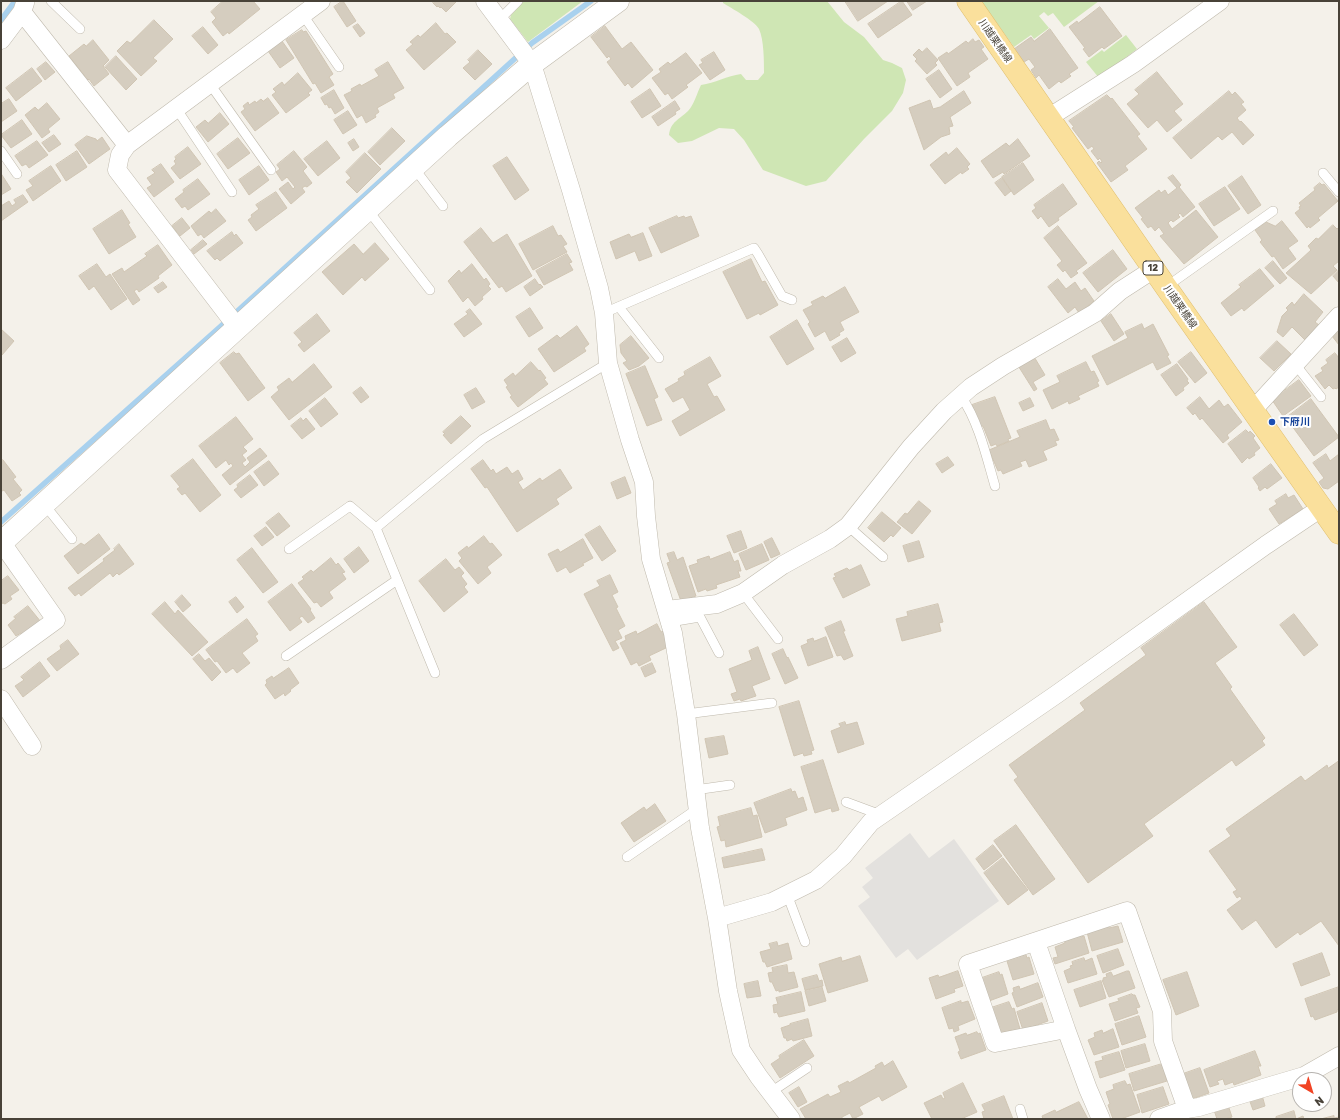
<!DOCTYPE html>
<meta charset="utf-8">
<style>
body{margin:0}
#map{position:relative;width:1340px;height:1120px;overflow:hidden;background:#f4f1ea;font-family:Rubik,sans-serif}
canvas{display:block}
.frame{position:absolute;inset:0;border:2px solid #484238;pointer-events:none}
.north{position:absolute;left:1292px;top:1072px;width:40px;height:40px;box-sizing:border-box;background:#fff;border:1px solid #b6b3af;border-radius:50%;rotate:142deg;font-size:11px;font-weight:700;line-height:16px;text-align:center;color:#484238}
.north::after{content:'';display:block;margin:auto;width:14px;height:18px;background:#f14424;clip-path:polygon(50% 0,100% 100%,50% 72%,0 100%)}
</style>
<div id="map">
<canvas width="1340" height="1120"></canvas>
<div class="frame"></div>
<div class="north">N</div>
</div>
<script>
const context = document.querySelector('canvas').getContext('2d');
context.lineJoin = 'round';
function fill(path, color) { context.fillStyle = color; context.fill(path, 'evenodd'); }
function strokePath(path, color, width, dash) { context.strokeStyle = color; context.lineWidth = width; context.lineCap = dash ? 'butt' : 'round'; context.setLineDash(dash || []); context.stroke(path); }
function drawText(font, color, halo, rows, align = 'center') {
  context.font = font + ' Rubik,"Noto Sans JP",sans-serif'; context.lineWidth = 4; context.setLineDash([]); context.textBaseline = 'middle'; context.strokeStyle = halo; context.fillStyle = color; for (const [text, x, y, turn = 0] of rows) {
    context.save(); context.translate(x, y); context.rotate((+turn || 0) * Math.PI / 180); context.textAlign = isNaN(turn) ? turn : align; if (halo) context.strokeText(text, 0, 0); context.fillText(text, 0, 0); context.restore();
  }
}
const green = new Path2D(`
 M524,1H583L528,42L510,19L511,15Z
 M723,1H827L844,22L864,37L883,60L892,63L902,68L906,80L903,93L892,111L864,139L826,181L806,186L763,170L744,140L734,129L719,128L692,141L678,143L669,135C671,121 679,120 688,111C694,105 697,93 701,85C715,83 727,76 741,74L746,80H758L764,73C764,61 764,40 759,29C755,21 731,8 723,3Z
 M981,1H1099L1064,27L1053,13L1048,16L1044,12L1039,16L1049,28L1034,39L1031,35L1014,47Z
 M1126,35L1137,49L1099,78L1086,62L1102,50L1104,52Z`);
const parking = new Path2D(`
 M910,833L929,858L954,839L999,901L917,960L908,949L896,958L858,906L870,897L862,887L873,878L865,868Z`);
const stream = new Path2D(`
 M1,20L15,1
 M1,522L221,326L532,43L591,1`);
const building = new Path2D(`
 M223,1H253L260,9L229,34L228,32L223,36L212,22L216,18L211,12Z
 M343,1L356,21L347,27L334,7Z
 M434,1H457L446,12L441,7L440,8L438,6L437,7L433,3Z
 M845,1H888L858,21Z
 M902,1L912,15L878,38L868,24Z
 M907,1H927L913,10Z
 M1100,7L1122,36L1104,49L1102,47L1089,57L1083,49L1085,48L1069,27L1077,21L1078,23Z
 M154,20L173,39L153,58L157,61L141,76L117,51L127,41L130,43Z
 M436,23L445,34L447,33L456,42L424,70L406,50L413,44L410,42L418,35L420,37Z
 M358,24L365,33L360,37L353,27Z
 M605,26L622,49L631,42L653,70L632,88L628,83L625,86L607,62L611,59L609,56L607,58L591,37Z
 M203,27L218,45L208,54L192,36Z
 M1050,29L1078,68L1069,74L1071,76L1061,83L1059,81L1049,89L1039,75L1036,78L1031,70L1035,67L1029,59L1024,62L1014,49L1031,37L1034,41Z
 M302,30L303,32L306,31L333,74L329,77L334,85L321,93L315,83L313,84L286,40Z
 M973,39L975,42L979,40L984,47L981,49L988,59L968,73L970,77L957,86L938,58L947,52L948,54L966,41L968,43Z
 M93,40L109,60L103,66L109,74L94,86L89,79L88,80L69,56L84,44L86,46Z
 M282,41L294,58L280,68L268,51Z
 M927,48L938,60L935,63L937,65L927,74L915,61L917,59L913,55L919,49L922,52Z
 M478,50L492,64L475,80L463,68L470,62L468,60Z
 M714,52L725,70L710,80L699,65L703,63L701,60Z
 M686,53L702,73L686,85L688,87L672,99L668,93L665,95L652,78L661,72L659,69L668,62L670,64Z
 M116,56L137,79L126,90L105,67Z
 M46,62L55,72L45,80L37,69Z
 M388,62L404,88L393,94L395,98L377,108L379,112L375,115L376,117L366,123L362,115L357,118L344,95L352,91L351,89L360,84L361,86L379,76L375,70Z
 M32,68L42,81L16,101L6,88Z
 M939,70L952,89L940,98L926,79Z
 M1157,72L1183,104L1174,111L1182,120L1167,132L1157,120L1148,128L1127,104L1139,94L1135,90Z
 M298,73L312,90L308,93L310,95L286,113L272,95L276,92L273,89L282,82L284,85Z
 M650,89L661,106L642,118L631,102Z
 M334,90L344,108L335,114L331,107L329,108L327,104L325,105L321,98Z
 M964,91L971,103L950,117L953,126L949,127L950,134L941,137L924,150L909,108L930,100L933,109L940,107Z
 M1229,91L1232,95L1235,92L1244,102L1241,104L1246,110L1237,118L1240,122L1241,121L1254,135L1243,145L1232,132L1222,140L1218,136L1191,159L1173,138Z
 M1107,95L1111,99L1112,98L1140,134L1137,136L1147,149L1125,166L1128,170L1111,182L1097,163L1099,161L1101,163L1102,162L1100,158L1098,160L1091,151L1094,149L1092,146L1088,149L1072,128L1074,127L1069,121Z
 M268,98L279,113L255,131L241,112L245,109L243,106L248,102L249,105L255,101L256,103L261,99L263,101Z
 M9,99L17,111L1,122V104Z
 M675,101L680,109L675,112L676,114L658,126L652,117Z
 M47,103L60,119L48,129L50,132L42,138L25,115L35,107L38,110Z
 M348,111L357,125L343,134L334,120Z
 M220,113L229,124L208,142L196,127L205,120L208,123Z
 M22,120L32,134L11,148L1,135Z
 M392,128L405,141L380,165L368,152Z
 M54,135L61,144L49,152L42,143Z
 M87,136L96,139L97,141L102,137L110,149L89,164L75,145Z
 M238,138L250,153L228,169L217,154Z
 M354,139L359,147L353,151L348,143Z
 M1018,139L1030,156L1004,174L1003,172L993,178L981,161L1006,143L1009,146Z
 M37,141L48,155L29,168L26,164L22,166L15,156Z
 M327,141L340,158L318,176L304,159Z
 M188,147L201,164L180,179L171,168L176,164L174,161L176,159L175,157Z
 M957,148L970,164L967,167L969,169L962,174L961,172L945,184L930,165L946,152L948,155Z
 M77,151L87,167L66,181L56,165Z
 M294,151L307,167L303,171L312,183L307,187L305,186L302,188L305,192L291,204L279,189L288,182L293,189L295,187L287,177L282,181L276,172L280,169L277,165Z
 M365,153L381,169L357,193L346,182L351,178L346,172Z
 M507,157L529,190L515,200L493,166Z
 M1023,163L1034,180L1014,195L1002,177Z
 M161,164L174,182L154,197L147,188L152,185L147,178L155,173L152,170Z
 M51,166L61,181L33,201L26,190L33,186L29,181Z
 M259,166L269,180L249,195L239,180Z
 M2,175L11,189L1,195V176Z
 M1173,175L1181,185L1179,187L1195,207L1183,217L1180,213L1178,215L1180,217L1173,222L1171,220L1168,223L1172,229L1196,210L1218,237L1184,264L1160,236L1164,234L1159,227L1155,231L1151,226L1148,228L1141,219L1143,218L1135,208L1159,190L1161,193L1165,190L1168,195L1177,188L1168,178Z
 M1242,176L1261,205L1248,214L1228,186Z
 M1002,178L1011,191L1005,196L995,183Z
 M198,179L210,194L188,210L185,206L182,208L175,199L184,192L183,190Z
 M1320,183L1322,185L1324,184L1338,201L1318,218L1320,220L1310,228L1309,226L1307,228L1295,213L1300,209L1299,207L1301,206L1299,203L1315,190L1314,188Z
 M1063,184L1077,204L1058,218L1059,220L1049,227L1041,216L1038,219L1032,211L1036,208L1034,205Z
 M1225,187L1240,209L1214,226L1199,204Z
 M276,192L287,208L256,231L248,220L252,217L251,215L259,209L256,205Z
 M23,195L28,202L1,221V206L9,201L12,206L16,203L14,200Z
 M216,209L226,221L204,238L201,234L198,236L191,226L209,211L211,213Z
 M122,210L130,223L128,224L136,237L109,254L93,229Z
 M677,216L678,218L684,216L685,218L691,216L699,236L661,253L649,228Z
 M182,218L190,228L180,236L172,226Z
 M1282,221L1298,241L1288,248L1296,259L1283,269L1274,256L1272,257L1260,242L1262,240L1255,230L1266,222L1275,226Z
 M1333,225L1337,229L1339,227V261L1333,266L1337,270L1311,294L1286,273L1311,250L1308,246L1316,238L1318,239Z
 M553,226L558,236L561,235L567,244L563,246L567,252L533,270L519,244Z
 M1058,226L1087,263L1076,271L1078,273L1071,278L1065,270L1063,272L1057,265L1062,261L1044,238Z
 M481,228L493,243L507,234L532,276L506,292L502,286L499,288L464,242Z
 M232,232L234,236L236,234L243,243L220,261L217,258L215,260L207,251Z
 M643,233L652,256L639,261L635,251L616,259L610,242L629,234L631,237Z
 M203,240L207,244L194,254L191,250Z
 M375,243L389,259L365,281L362,277L343,295L322,272L354,244L363,254Z
 M158,245L172,265L158,276L159,278L139,292L137,289L134,291L140,300L133,305L112,274L122,268L124,272L147,256L145,254Z
 M1113,250L1127,269L1098,292L1083,273Z
 M567,254L572,262L569,263L573,270L544,285L536,271Z
 M751,259L762,282L765,281L778,305L760,315L759,313L747,319L723,272Z
 M1273,261L1287,278L1280,284L1265,268Z
 M97,264L106,277L110,274L127,299L111,310L94,286L89,290L79,276Z
 M472,264L484,280L486,278L490,284L488,286L491,289L482,297L483,299L475,306L468,297L463,302L448,281L459,270L461,273Z
 M1260,269L1274,286L1244,311L1242,308L1231,316L1221,303L1241,287L1239,285Z
 M1339,270V283L1333,276Z
 M535,279L539,285L540,284L543,287L530,296L524,287Z
 M1058,279L1066,289L1075,282L1081,291L1085,288L1094,301L1079,313L1075,307L1068,313L1048,287Z
 M163,282L167,287L158,293L154,288Z
 M845,287L859,312L840,322L844,330L839,333L840,335L830,341L825,331L815,337L808,324L810,322L803,310L813,305L811,302L823,296L825,298Z
 M1304,294L1323,312L1315,322L1319,325L1305,340L1292,327L1283,337L1277,332L1282,316L1288,310L1286,308L1292,302L1294,305Z
 M530,308L543,328L529,337L516,317Z
 M470,309L482,324L464,337L454,324L468,314L466,312Z
 M317,314L330,331L304,352L298,345L302,342L294,333Z
 M1111,314L1124,334L1114,341L1101,321Z
 M797,320L814,349L787,365L770,337Z
 M1142,324L1144,329L1153,324L1169,355L1167,356L1171,363L1157,370L1153,362L1107,385L1092,356L1128,338L1125,332Z
 M577,326L589,344L584,348L586,351L554,372L538,349L557,335L560,338Z
 M1,329L14,341L2,355L1,354Z
 M1339,330V345L1332,336Z
 M631,336L649,358L639,366L629,370L623,363L627,361L621,353L620,345Z
 M847,338L856,353L841,362L832,347Z
 M1277,341L1291,354L1274,371L1260,358Z
 M234,352L236,354L239,353L265,388L248,401L220,363Z
 M1191,352L1207,373L1195,383L1178,362Z
 M1335,353L1339,358V387L1336,389L1335,388L1333,389L1329,385L1325,389L1315,376L1323,371L1321,368L1328,363L1326,360Z
 M1033,355L1045,375L1033,382L1037,389L1034,391L1017,364Z
 M710,357L721,376L707,384L714,397L717,396L725,410L680,436L672,421L690,410L683,397L673,402L665,389L679,381L678,379L685,375L684,372Z
 M531,362L539,371L540,370L546,378L544,379L548,384L518,407L510,397L512,396L506,387L508,386L504,380L513,373L515,376Z
 M1086,362L1091,372L1094,371L1099,381L1097,382L1099,386L1078,396L1080,399L1069,404L1068,401L1052,409L1043,390L1060,382L1057,376Z
 M314,364L332,387L289,420L271,397L279,390L277,387L289,378L292,382Z
 M1177,364L1188,379L1187,381L1189,383L1183,388L1184,390L1176,396L1161,375Z
 M645,366L658,397L654,399L662,420L647,426L626,374Z
 M1299,380L1311,396L1283,416L1272,400Z
 M361,387L369,397L361,403L353,393Z
 M476,388L485,402L472,409L464,395Z
 M995,397L1011,438L1008,439L1009,441L997,446L996,444L991,446L983,426L980,427L972,405Z
 M1200,397L1209,409L1219,400L1224,407L1228,404L1242,422L1227,435L1229,438L1223,443L1202,418L1200,420L1195,413L1193,415L1187,408Z
 M325,398L338,414L321,427L309,411Z
 M1030,398L1034,406L1023,411L1019,403Z
 M1311,399L1339,437L1314,456L1286,418Z
 M461,416L471,426L451,444L443,435L445,434L443,432Z
 M236,417L253,439L243,447L247,451L242,455L246,460L242,463L245,467L250,462L247,458L260,448L267,456L230,485L222,475L233,466L231,463L229,465L226,460L216,468L199,446Z
 M301,418L303,421L306,418L315,429L302,439L291,426Z
 M1046,420L1050,430L1054,429L1059,440L1055,441L1057,445L1043,451L1047,460L1029,467L1026,460L1020,462L1022,466L1003,474L1001,470L998,471L989,450L1020,437L1017,431Z
 M1246,430L1249,433L1250,431L1255,436L1253,438L1260,448L1254,453L1255,455L1249,459L1248,457L1242,463L1228,444Z
 M1326,454L1330,461L1339,454V481L1328,489L1323,488L1319,482L1324,478L1313,463Z
 M948,457L954,465L942,473L936,464Z
 M193,459L221,495L200,512L185,493L182,495L177,489L180,487L171,476Z
 M3,460L16,477L13,479L22,490L19,493L21,495L12,501L4,490L2,491L1,490V461Z
 M483,460L491,471L493,469L496,474L507,467L512,474L518,470L523,479L518,482L523,490L540,478L542,481L560,469L572,488L556,499L559,504L517,532L487,487L485,488L471,469Z
 M269,461L279,474L264,486L254,472Z
 M1271,464L1282,478L1267,489L1265,487L1260,491L1258,488L1259,487L1253,478Z
 M250,475L258,485L241,498L234,490L238,487L237,485Z
 M625,477L631,493L617,499L611,483Z
 M1286,494L1288,498L1294,495L1303,509L1279,524L1269,509L1277,504L1275,501Z
 M919,501L931,511L912,534L897,522L905,513L907,514Z
 M882,512L901,528L893,537L891,535L884,542L868,528Z
 M279,513L290,526L277,536L266,523Z
 M600,526L616,551L602,561L585,535Z
 M266,527L274,537L262,546L254,536Z
 M741,531L747,548L734,553L727,536Z
 M99,534L110,549L78,574L64,556L81,543L84,545Z
 M484,536L490,544L492,543L502,555L487,567L491,573L478,584L459,561L462,558L458,553L467,546L468,548Z
 M772,538L780,554L771,558L764,542Z
 M583,539L593,558L582,564L584,565L570,573L566,567L557,572L548,554L558,549L560,552Z
 M919,541L924,557L908,562L903,546Z
 M119,544L134,564L119,575L117,573L113,577L110,573L81,596L79,593L75,596L68,588L104,561L103,559L115,550L114,549Z
 M762,544L769,560L746,570L739,554Z
 M359,547L369,561L354,573L344,559Z
 M252,548L278,582L263,593L237,560Z
 M674,552L677,560L683,557L696,596L681,601L667,563L670,562L667,554Z
 M730,552L734,562L738,560L741,571H738L740,577L716,585L717,588L707,591L706,589L698,592L689,566L698,563L697,560L709,556L710,559Z
 M331,558L336,565L338,563L345,572L342,573L346,579L329,592L333,598L321,607L317,602L314,603L298,583L304,579L302,577L311,570L313,572Z
 M446,559L455,570L459,567L464,573L461,576L467,584L464,587L468,592L444,612L419,581Z
 M861,565L870,585L843,598L833,578L836,577L834,574L847,568L849,570Z
 M610,575L618,592L612,595L618,607L616,608L625,626L618,630L622,638L615,641L619,648L613,651L584,594L600,586L597,581Z
 M8,576L19,590L10,596L12,599L5,604L3,603L1,604V581Z
 M292,584L311,609L310,610L315,618L308,623L302,616L299,618L302,622L290,631L268,602Z
 M182,595L191,605L183,612L175,602Z
 M236,597L244,607L237,613L229,602Z
 M165,602L175,614L178,610L208,642L192,656L152,614Z
 M1204,602L1237,647L1215,663L1232,687L1230,689L1265,738L1262,741L1265,745L1236,766L1232,760L1144,824L1153,836L1088,883L1014,780L1018,777L1009,765L1085,710L1080,703L1146,655L1141,648Z
 M938,604L943,622L939,623L941,631L902,641L896,619L908,616L907,612Z
 M28,606L41,622L23,636L21,633L16,636L8,625L16,618L14,617Z
 M1294,614L1318,645L1304,656L1280,625Z
 M247,619L258,634L255,636L258,641L242,653L250,663L237,673L233,668L226,673L217,661L215,662L206,650Z
 M841,621L845,631H843L853,656L844,660L841,655L837,656L825,628Z
 M657,624L661,632L664,631L668,647L649,656L651,660L639,666L637,662L631,665L620,643L626,640L625,636L636,631L637,634Z
 M826,637L833,657L808,666L801,646L808,643L807,640L813,638L814,641Z
 M68,640L79,654L57,671L47,659L61,649L60,646Z
 M758,647L770,679L752,686L756,696L741,701L740,699L734,701L731,694L737,692L729,669L752,660L749,651Z
 M783,649L787,658L788,657L798,678L785,684L772,654Z
 M199,654L205,661L209,658L221,672L212,681L193,659Z
 M40,662L50,676L23,697L15,686L24,680L21,677Z
 M652,663L656,672L645,677L641,668Z
 M289,668L299,683L290,690L291,691L285,696L284,693L275,699L265,685L267,683L266,680L272,676L273,678Z
 M799,701L814,750L811,751L812,754L804,756L803,753L794,756L779,707Z
 M845,722L846,725L857,722L864,744L838,753L831,731L841,727L839,724Z
 M724,736L728,754L709,758L705,739Z
 M823,760L839,810L832,812L831,808L815,813L801,767Z
 M1339,761V946L1321,921L1300,935L1298,932L1276,948L1256,920L1242,930L1227,910L1242,899L1240,896L1237,898L1233,892L1237,890L1209,851L1231,836L1226,829L1301,776L1305,781L1327,765L1328,768Z
 M791,789L792,792L795,791L798,799L803,797L807,810L785,818L787,825L765,833L754,803Z
 M655,804L666,821L634,842L621,823L644,807L646,810Z
 M751,808L753,816L757,815L762,837L726,847L725,840L721,841L717,827L720,826L718,817Z
 M1016,825L1055,879L1033,895L994,841Z
 M993,845L1002,856L984,870L976,859Z
 M762,849L765,860L724,868L722,858Z
 M1003,858L1028,890L1008,905L984,873Z
 M1108,925L1109,928L1118,926L1123,942L1092,951L1087,932Z
 M1080,933L1081,937L1084,936L1089,953L1055,964L1053,958L1058,957L1055,947L1065,943L1064,940Z
 M777,942L778,946L788,943L792,959L767,967L765,962H763L760,952L771,949L769,944Z
 M1118,949L1124,965L1103,973L1097,956Z
 M1322,953L1330,975L1301,986L1293,964Z
 M1026,955L1027,958L1029,957L1034,974L1013,980L1007,961Z
 M860,956L868,981L828,993L819,964L841,957L842,961Z
 M1084,958L1085,961L1092,958L1097,974L1068,983L1064,971L1071,968L1070,966L1073,965L1072,962Z
 M787,965L788,973L794,972L798,987L779,992V990L776,991L772,982H770L768,973L773,972L772,968Z
 M958,971L963,986L954,989L955,992L936,999L929,978L938,975L939,977Z
 M1127,971H1129L1135,988L1109,997L1102,980H1104L1103,978L1107,977L1106,974L1111,972L1113,976Z
 M999,972L1000,975L1002,974L1008,994L989,1001L982,978Z
 M1187,972L1199,1006L1176,1015L1163,980Z
 M817,975L819,981L822,980L823,986L805,990L802,979Z
 M758,981L761,996L747,998L744,984Z
 M1101,981L1106,998L1080,1007L1074,990Z
 M1038,983L1043,997L1017,1007L1012,993L1014,992L1013,988L1019,986L1020,989Z
 M822,987L826,1001L809,1006L805,991Z
 M1339,987V1009L1337,1010V1012L1315,1020L1313,1016L1311,1017L1305,999Z
 M801,992L805,1011L779,1017L777,1012L774,1013L773,1005L778,1004L776,998Z
 M1132,994L1133,995H1135L1140,1007L1136,1008L1138,1013L1115,1021L1109,1004L1119,1001L1118,999Z
 M961,1001V1003L968,1001L975,1019L958,1026L959,1030L954,1032L953,1028L949,1029L942,1008Z
 M1009,1002L1012,1009L1014,1008L1020,1029L1012,1031V1030L999,1034L991,1008Z
 M1042,1003L1048,1021L1023,1030L1017,1012Z
 M1139,1016L1146,1037L1122,1045L1115,1024Z
 M808,1019L812,1036L793,1041L792,1039L787,1041L786,1038H784L781,1028L790,1025V1024Z
 M1113,1029L1119,1047L1094,1055L1088,1040L1095,1037L1094,1033L1102,1030L1103,1033Z
 M977,1032L978,1034L980,1033L986,1050L961,1059L958,1052L960,1051L955,1037L966,1033L967,1035Z
 M804,1040L814,1056L780,1078L771,1064L780,1058L779,1056Z
 M1145,1044L1150,1061L1126,1068L1121,1051Z
 M1255,1051L1261,1066H1258L1261,1075L1234,1085L1233,1082L1225,1085L1223,1079L1217,1081L1219,1084L1210,1087L1204,1070Z
 M1119,1052L1125,1070L1100,1078L1095,1062L1103,1060L1102,1057Z
 M893,1061L907,1087L882,1101L879,1096L859,1107L863,1114L853,1119L850,1113L842,1117V1119H806L800,1109L828,1094L830,1097L841,1092L838,1086L848,1081L849,1083L876,1068L875,1066L882,1062L884,1066Z
 M1162,1064L1167,1081L1134,1091L1129,1074Z
 M1200,1068L1209,1093L1192,1099L1183,1074Z
 M1125,1081L1127,1085L1130,1084L1140,1112L1121,1119H1113L1108,1105L1110,1104L1106,1092L1114,1089L1113,1085Z
 M963,1083L977,1112L961,1119H932L924,1103L941,1095L943,1099L945,1098L943,1093Z
 M799,1087L807,1102L798,1107L789,1093Z
 M1163,1087L1169,1104L1142,1113L1137,1095Z
 M1262,1095L1265,1106L1253,1110L1249,1099Z
 M1004,1096L1013,1119H984L982,1112L985,1111L982,1105Z
 M1079,1102L1088,1119H1043L1042,1116L1055,1110L1056,1112Z
 M1228,1105L1232,1117L1225,1119H1217L1214,1110Z
 M1294,1111L1296,1119L1303,1116L1304,1119H1276V1117Z
 M1334,1116V1118L1339,1117V1119H1321Z`);
const service = new Path2D(`
 M51,1L80,29
 M303,15L339,67
 M499,20L518,1
 M210,84L271,170
 M176,108L232,192
 M1,151L17,174
 M414,168L443,206
 M1323,173L1339,192
 M368,210L430,290
 M1166,287L1273,211
 M619,307L659,358
 M604,313L754,248L758,254L782,296L792,300
 M1295,364L1321,397
 M961,396C979,423 986,455 995,486
 M44,504L72,539
 M848,526L883,557
 M289,549L350,506L376,528
 M743,593L778,639
 M670,622L700,617L719,653
 M286,656L397,580
 M435,673L376,528L483,439L608,363
 M686,714L772,703
 M695,790L730,785
 M846,802L881,815
 M627,857L697,809
 M787,894L805,942
 M771,1092L807,1068
 M1020,1109L1023,1119`);
const minor = new Path2D(`
 M485,1L532,64L571,190L599,288L604,313L608,363L630,440L644,482L646,516L651,559L673,633L686,714L700,828L717,918L728,991L741,1050L759,1077L791,1119
 M22,12L127,145L321,1
 M1,40L22,12L25,3
 M1048,118L1133,64L1220,1
 M127,145L120,155L117,170L238,328
 M1253,410L1339,316
 M667,610L717,604L743,593L783,565L830,539L848,526L911,447L944,411L971,387L1003,366L1095,313L1120,291L1154,269
 M1,660L56,620L2,543
 M1,699L32,746
 M717,918L772,902L816,880L843,856L871,822L1057,694L1266,545L1321,508
 M1036,942L1066,1029
 M1101,1119L1088,1089L1066,1029L995,1043L968,964L1127,911L1162,1011L1163,1041L1187,1109
 M1159,1119L1187,1109L1199,1107L1304,1076L1339,1056`);
const tertiary = new Path2D(`
 M1,543L448,136L532,64L618,1`);
const primary = new Path2D(`
 M968,1L1166,287L1339,533`);
const markers = [
 [1272,422,4,"#1a4fb4"]
];
const shields = [
 [1153,268,20]
];
const shieldNames = [
 ["12",1153,268]
];
const streetNames = [
 ["川越栗橋線",995,41,55],
 ["川越栗橋線",1180,307,55]
];
const transitNames = [
 ["下府川",1280,422]
];
fill(green, '#cfe6b4');
fill(parking, '#e3e1de');
strokePath(stream, '#a9d1ee', 5.5);
fill(building, '#d5cdbf');
strokePath(building, '#d0c5b3', 1);
strokePath(service, '#bfb9ac', 10);
strokePath(minor, '#bfb9ac', 19);
strokePath(tertiary, '#bfb9ac', 23);
strokePath(primary, '#dfbd6c', 23);
strokePath(service, '#fff', 9);
strokePath(minor, '#fff', 18);
strokePath(tertiary, '#fff', 22);
strokePath(primary, '#fae09c', 22);
for (const [x, y, r, color] of markers) { const dot = new Path2D(); dot.arc(x, y, r, 0, 2 * Math.PI); context.fillStyle = color; context.fill(dot); strokePath(dot, '#fff', 1.5); }
for (const [x, y, w] of shields) { const box = new Path2D(); box.roundRect(x - w / 2, y - 7, w, 14, 3); context.fillStyle = '#fff'; context.fill(box); strokePath(box, '#484238', 1); }
drawText('bold 9px', '#484238', null, shieldNames);
drawText('10px', '#484238', '#fff', streetNames);
drawText('bold 10px', '#164399', '#fff', transitNames, 'left');
</script>
